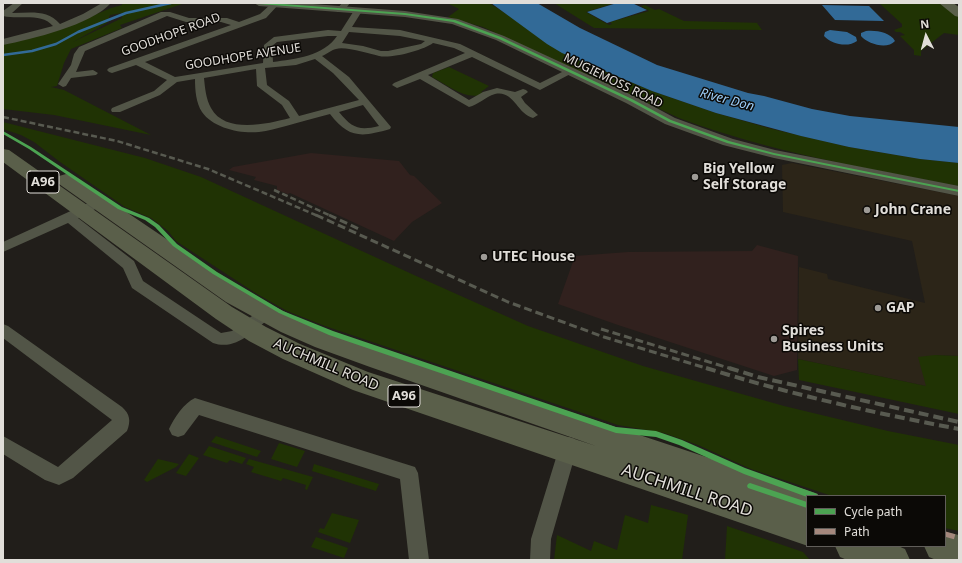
<!DOCTYPE html>
<style>
body{margin:0}
#map{position:relative;width:962px;height:563px;overflow:hidden;background:#211e1a;font-family:"Noto Sans",sans-serif}
canvas{display:block}
.frame{position:absolute;inset:0;border:4px solid #e1ded9;pointer-events:none}
.legend{position:absolute;left:806px;top:495px;width:140px;height:52px;box-sizing:border-box;background:#0b0906;border:1px solid #615e5a;margin:0;padding:5px 7px;list-style:none;font-size:12px;color:#e1ded9}
.legend li{display:flex;align-items:center;gap:8px;height:20px}
.legend b{width:20px;border:1px solid #615e5a}
.north{position:absolute;left:906px;top:16px;width:40px;height:40px;-webkit-text-stroke:3px #0b0906;paint-order:stroke;rotate:354deg;font-size:11px;font-weight:700;line-height:16px;text-align:center;color:#e1ded9}
.north::after{content:'';display:block;margin:auto;width:14px;height:18px;background:#e1ded9;clip-path:polygon(50% 0,100% 100%,50% 72%,0 100%)}
</style>
<div id="map">
<canvas width="962" height="563"></canvas>
<div class="frame"></div>
<ul class="legend">
<li><b style="height:5px;background:#4ca352"></b>Cycle path</li>
<li><b style="height:5px;background:#a5887d"></b>Path</li>
</ul>
<div class="north">N</div>
</div>
<script>
const context = document.querySelector('canvas').getContext('2d');
context.lineJoin = 'round';
function fill(path, color) { context.fillStyle = color; context.fill(path, 'evenodd'); }
function strokePath(path, color, width, dash) { context.strokeStyle = color; context.lineWidth = width; context.lineCap = dash ? 'butt' : 'round'; context.setLineDash(dash || []); context.stroke(path); }
function drawText(font, color, halo, rows, align = 'center') {
  context.font = font + ' "Noto Sans",sans-serif'; context.lineWidth = 3; context.setLineDash([]); context.textBaseline = 'middle'; context.strokeStyle = halo; context.fillStyle = color; for (const [text, x, y, turn = 0] of rows) {
    context.save(); context.translate(x, y); context.rotate((+turn || 0) * Math.PI / 180); context.textAlign = isNaN(turn) ? turn : align; if (halo) context.strokeText(text, 0, 0); context.fillText(text, 0, 0); context.restore();
  }
}
const commercial = new Path2D(`
 M311,153L399,161L410,175L414,176L442,203L412,222L394,241L290,193L288,194L277,190V186L254,180L256,177L229,170L233,167Z
 M757,245L798,256L797,370L774,376L618,325L558,304L575,256L628,252L752,251Z`);
const built = new Path2D(`
 M792,163L959,196V356L935,355L926,386L798,359L799,267L827,274L828,279L925,303L912,241L783,212L782,165Z`);
const green = new Path2D(`
 M122,3H185L120,25L122,28L71,49L64,63L57,86L51,87L64,90L151,135L54,115L3,109V42L66,27L111,8L122,5ZM122,13V18L73,42L107,23L110,15Z
 M447,3H489L584,63L652,91L716,113L772,129L849,147L920,159L959,163V186C864,168 770,152 679,118L483,27L448,17L459,9Z
 M554,3H615L586,12L609,25L612,24L610,22L649,11L641,6L645,5L655,10L659,9L684,21L765,23H757L762,30L594,28Z
 M879,3H940L959,17V35L944,33L921,51V56L914,55V50L900,36L905,35L900,32H896L894,30L902,27V24Z
 M449,67L489,86L481,92L484,94C465,101 448,85 432,77L433,73Z
 M3,122L145,158L201,177L414,275L528,326L643,366L784,406L888,431L959,445V531L945,528V496H832L751,469L698,445L664,433L618,425L325,326L287,311L257,294L176,241L168,231L151,218L125,207L60,162L34,142L21,135L3,129Z
 M935,355L959,356V414L799,380L798,359L926,386L918,357Z
 M216,436L261,451L257,457L211,442Z
 M279,443L305,451L297,467L271,459Z
 M209,446L246,458L242,464L230,460L227,463L203,455Z
 M189,454L199,458L186,476L176,473Z
 M158,459L179,464L176,467L147,482L144,480Z
 M249,459L313,477L307,490L305,489L306,485L283,478L281,481L251,472L254,467L246,464Z
 M314,464L379,484L376,491L312,471Z
 M651,505L688,515L682,560H554L557,535L591,551L594,541L617,550L625,515L648,523Z
 M332,513L359,520L350,543L318,532L320,528L324,529Z
 M727,526L803,552L810,560H725Z
 M316,537L348,548L344,558L311,547Z`);
const water = new Path2D(`
 M491,3H537L580,28L657,65L748,93L764,96L812,109L850,116L959,127V163L920,159L849,147L801,136L716,113L652,91L562,53L547,44Z
 M617,3H632L647,10L607,23L587,12Z
 M822,5L869,6L884,21L835,20Z
 M830,30L847,32L856,37L857,41C848,48 831,44 824,36L825,32Z
 M866,31C876,30 890,32 895,41C887,50 868,44 861,36V33Z`);
const stream = new Path2D(`
 M3,55L32,51L56,44L78,32L126,13L171,3`);
const minor = new Path2D(`
 M14,3H23L12,13C30,13 47,9 60,24L83,14L102,3H111C91,25 32,39 3,45V39L53,26C41,12 20,20 3,16V11Z
 M272,3L279,4L266,18L145,62L175,77L263,63L264,45L274,37L328,30L341,31L355,9H358L362,11L352,27L400,30L460,44L540,83L568,69L571,68L576,71L540,90L472,57L428,75L469,100L483,92L497,88L515,92L523,89L526,90L528,92L521,97L525,103L538,115L533,118C517,114 514,90 495,94C485,97 478,105 469,107L420,79L397,88L392,85L394,83L465,53L454,48L433,43C424,50 391,59 379,56C370,54 345,46 336,49C331,50 327,54 322,56L349,77L391,127L390,129C362,137 349,139 330,114C315,118 300,122 286,126C277,128 268,131 259,132C240,134 213,128 202,112C196,103 195,90 195,79L177,82L160,95L120,112H112L111,110L112,108L154,91L167,80L136,65L112,73L109,72L107,70L109,68L231,25L221,22H186L167,16L85,51L76,72L93,70L98,73L96,75L71,78L66,86L63,87L58,84L71,65L74,54L79,47L161,12H170L189,18H227L239,22L260,14ZM349,32L400,36L425,41L421,44L388,51H381L363,46L342,43ZM328,36H337C324,56 295,59 273,62L272,46L277,42ZM315,59L333,73L359,100L299,116L289,101L267,85L265,68L296,65ZM256,69L257,86L282,105L290,118C267,124 225,134 211,108C206,99 205,88 204,78ZM363,105L379,126C359,131 352,128 339,112Z
 M342,3H350L343,12H337L336,10Z
 M99,198L103,199L105,202L103,205L78,218L134,261L143,281L221,333L232,331L260,310L265,308L270,310L272,314L270,318C253,331 236,351 213,343L132,288L123,268L68,223L3,252V242Z
 M3,324L8,326L122,407C130,414 131,421 127,431L73,478L59,485L45,480L3,454V436L58,467L112,420L3,338Z
 M195,398L415,467L418,473L429,560H409L400,479L199,415L184,435L178,437L172,435L169,429C174,418 184,403 195,398Z
 M569,437L575,439L578,445L551,539L550,560H530L531,539L560,445L563,439Z`);
const tertiary = new Path2D(`
 M254,3H300L405,11L458,19L504,36L636,97L675,118L733,139L775,150L959,186V196L774,158L723,145L665,124L626,103L496,40L452,24L405,17L259,6Z`);
const primary = new Path2D(`
 M939,3H953L959,7V17L955,16Z
 M3,149L9,150L232,307L266,327L300,344L368,372L596,446L370,367L315,347L281,332L226,302L59,184L57,180L59,176L66,174L73,176L242,290L297,318L331,333L818,494V496H807L808,546L353,390L283,359L249,341L216,319L3,162Z
 M945,532L959,535V560H936L929,557L924,546H945Z
 M835,546H898L905,549L910,560H847L840,557Z`);
const railFar2 = new Path2D(`
 M3,117L117,141L208,169L318,216
 M274,190L331,216`);
const railFar1 = new Path2D(`
 M316,215L508,302L604,337L709,369
 M329,215L359,229
 M601,329L732,369`);
const rail = new Path2D(`
 M706,368C789,394 874,413 959,429
 M729,368L758,377L959,422`);
const quiet = new Path2D(`
 M945,534L959,538`);
const cycleway = new Path2D(`
 M258,3H270L405,13L455,20L501,37L632,99L671,120L729,141L774,153L959,190V192L774,155L727,143L669,122L630,101L499,39L453,22L405,15L259,4Z
 M3,131L31,147L122,207L149,218L159,225L177,244L217,272L283,311L333,331L616,427L656,431L682,440L745,468L815,493L817,494L818,496L807,497L744,474L679,445L656,437L616,433L329,335L279,313L213,274L173,246L155,227L145,220L118,209L29,149L3,134Z
 M750,483L807,502V508L748,488L747,486L748,484Z`);
const markers = [
 [695,177,4,"#9e9b96"],
 [867,210,4,"#9e9b96"],
 [484,257,4,"#9e9b96"],
 [878,308,4,"#9e9b96"],
 [774,339,4,"#9e9b96"]
];
const farStreetnames = [
 ["GOODHOPE ROAD",171,35,-20],
 ["GOODHOPE AVENUE",243,57,-9],
 ["MUGIEMOSS ROAD",613,81,26]
];
const farWaternames = [
 ["River Don",727,100,15]
];
const shields = [
 [43,182,32],
 [404,396,32]
];
const shieldNames = [
 ["A96",43,182],
 ["A96",404,396]
];
const poiNames = [
 ["Big Yellow",703,169],
 ["Self Storage",703,185],
 ["John Crane",875,210],
 ["UTEC House",492,257],
 ["GAP",886,308],
 ["Spires",782,331],
 ["Business Units",782,347]
];
const streetNames = [
 ["AUCHMILL ROAD",326,365,23]
];
const nearStreetnames = [
 ["AUCHMILL ROAD",687,491,18]
];
fill(commercial, '#31211e');
fill(built, '#2c2518');
fill(green, '#203304');
fill(water, '#326a97');
strokePath(stream, '#326a97', 2.5);
fill(minor, '#525547');
fill(tertiary, '#525547');
fill(primary, '#5a5f4a');
strokePath(railFar2, '#585a50', 2.5, [6, 3]);
strokePath(railFar1, '#585a50', 3, [8, 4]);
strokePath(rail, '#585a50', 4, [10, 5]);
strokePath(quiet, '#a5887d', 5, [10, 5]);
fill(cycleway, '#4ca352');
for (const [x, y, r, color] of markers) { const dot = new Path2D(); dot.arc(x, y, r, 0, 2 * Math.PI); context.fillStyle = color; context.fill(dot); strokePath(dot, '#0b0906', 1.5); }
drawText('12px', '#e1ded9', '#0b0906', farStreetnames);
drawText('italic 13px', '#9cccf7', '#0b0906', farWaternames);
for (const [x, y, w] of shields) { const box = new Path2D(); box.roundRect(x - w / 2, y - 11, w, 22, 3); context.fillStyle = '#0b0906'; context.fill(box); strokePath(box, '#e1ded9', 1); }
drawText('bold 13px', '#e1ded9', null, shieldNames);
drawText('bold 14px', '#e1ded9', '#0b0906', poiNames, 'left');
drawText('14px', '#e1ded9', '#0b0906', streetNames);
drawText('17px', '#e1ded9', '#0b0906', nearStreetnames);
</script>
